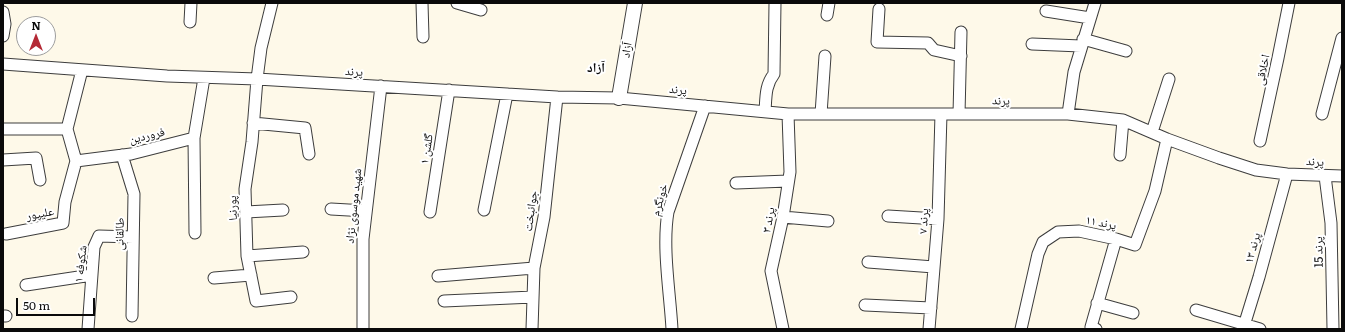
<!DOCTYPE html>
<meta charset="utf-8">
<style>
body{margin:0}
#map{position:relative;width:1345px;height:332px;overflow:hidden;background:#fef9e9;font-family:Literata,serif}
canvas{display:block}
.frame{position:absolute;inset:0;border:4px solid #0a0a0a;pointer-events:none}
.north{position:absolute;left:16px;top:16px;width:40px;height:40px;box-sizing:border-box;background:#fff;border:1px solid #9d9d9d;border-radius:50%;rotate:0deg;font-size:11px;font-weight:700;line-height:16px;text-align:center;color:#0a0a0a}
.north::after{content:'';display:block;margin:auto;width:14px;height:18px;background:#b42935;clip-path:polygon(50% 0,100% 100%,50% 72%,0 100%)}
.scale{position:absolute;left:16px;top:298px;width:79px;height:18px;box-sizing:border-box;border:2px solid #0a0a0a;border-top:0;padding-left:5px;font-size:12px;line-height:14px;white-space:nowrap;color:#0a0a0a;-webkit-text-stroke:3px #fff;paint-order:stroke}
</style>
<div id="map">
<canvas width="1345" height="332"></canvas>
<div class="frame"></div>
<div class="north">N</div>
<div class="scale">50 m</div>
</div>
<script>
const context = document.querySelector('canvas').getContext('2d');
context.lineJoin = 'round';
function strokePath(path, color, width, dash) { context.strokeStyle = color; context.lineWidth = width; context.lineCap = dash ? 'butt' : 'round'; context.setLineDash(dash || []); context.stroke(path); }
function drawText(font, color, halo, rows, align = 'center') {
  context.font = font + ' Literata,"Noto Naskh Arabic",serif'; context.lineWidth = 4; context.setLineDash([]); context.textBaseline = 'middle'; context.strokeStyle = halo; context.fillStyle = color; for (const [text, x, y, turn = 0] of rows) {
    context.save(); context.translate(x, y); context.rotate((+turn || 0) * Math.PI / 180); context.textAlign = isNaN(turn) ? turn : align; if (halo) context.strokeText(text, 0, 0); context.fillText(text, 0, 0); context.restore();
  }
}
const minor = new Path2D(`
 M272,3L261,48L257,79L252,142L245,189L247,256L256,301L291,297
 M422,3L423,37
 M457,3L481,10
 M879,9L877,42L928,43L934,50L961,56
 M1046,11L1090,18
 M3,12L5,24L3,36
 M827,15L829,3
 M190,22L191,3
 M1083,39L1126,51
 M1032,44L1081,46
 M3,64L167,76L257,79L557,97L619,98L788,114H1068L1123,120L1167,139L1219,158L1256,170L1287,174L1342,176
 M765,112C766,98 765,85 774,74L775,3
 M821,114L825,56
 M959,114L961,32
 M1068,114L1074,72L1095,3
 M1322,114L1342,38
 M253,123L305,128L309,154
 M3,129H67L76,161L131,154L194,138L204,78
 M67,129L82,70
 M1152,132L1169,79
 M194,138L195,233
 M1260,141L1278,58L1289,3
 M122,155L134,194L132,316
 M1120,155L1123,120
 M3,160L36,158L40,180
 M1325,176L1331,223L1333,329
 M736,183L788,181
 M331,209L366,211
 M484,210L507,94
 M246,212L283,210
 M430,212L449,90
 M888,216L938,219
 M783,217L828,221
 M6,234L63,223L65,202L76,161
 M247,256L303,252
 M868,262L934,267
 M438,276L534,268
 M214,278L251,275
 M26,285L92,275
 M444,301L533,297
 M1097,303L1133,313
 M865,305L931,308
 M1196,310L1260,329
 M3,316H6
 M88,329L94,247L99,236L133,237
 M363,329V239L381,86
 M532,329L534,268L544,217L557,97
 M672,329C670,293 662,247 668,212L705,106
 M783,329L771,271L783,217L790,172L788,114
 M929,329L938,219L941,114
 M1021,329L1038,254L1043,242L1058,232L1079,231L1116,239L1135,245L1155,191L1167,139
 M1096,329L1091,327L1116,239
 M1243,329L1259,277L1287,174`);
const tertiary = new Path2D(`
 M619,98L635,3`);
const streetNames = [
 ["آزاد",627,50,-80],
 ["اخلاقی",1263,70,-78],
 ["پرند",354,72,3],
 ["پرند",678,90,5],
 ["پرند",1001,101,1],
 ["فروردین",147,136,-13],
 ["گلشن ۱",427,149,-81],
 ["پرند",1315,162,3],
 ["خونگرم",660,200,-74],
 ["شهید موسوی نژاد",354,206,-84],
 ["پورنیا",233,208,-92],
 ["جوانبخت",531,211,-82],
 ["علیپور",40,214,-11],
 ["پرند ۳",769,220,-79],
 ["پرند ۷",924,221,-87],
 ["پرند ۱۱",1101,223,11],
 ["طالقانی",120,234,-89],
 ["پرند ۱۳",1253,248,-75],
 ["پرند 15",1319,252,-91],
 ["شکوفه ۱",81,264,-83]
];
const neighbourhoodNames = [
 ["آزاد",596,68]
];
strokePath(minor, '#3d3d3d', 13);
strokePath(tertiary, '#3d3d3d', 16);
strokePath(minor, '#fff', 11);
strokePath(tertiary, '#fff', 14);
drawText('12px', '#0a0a0a', '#fff', streetNames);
drawText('bold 13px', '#0a0a0a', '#fff', neighbourhoodNames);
</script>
